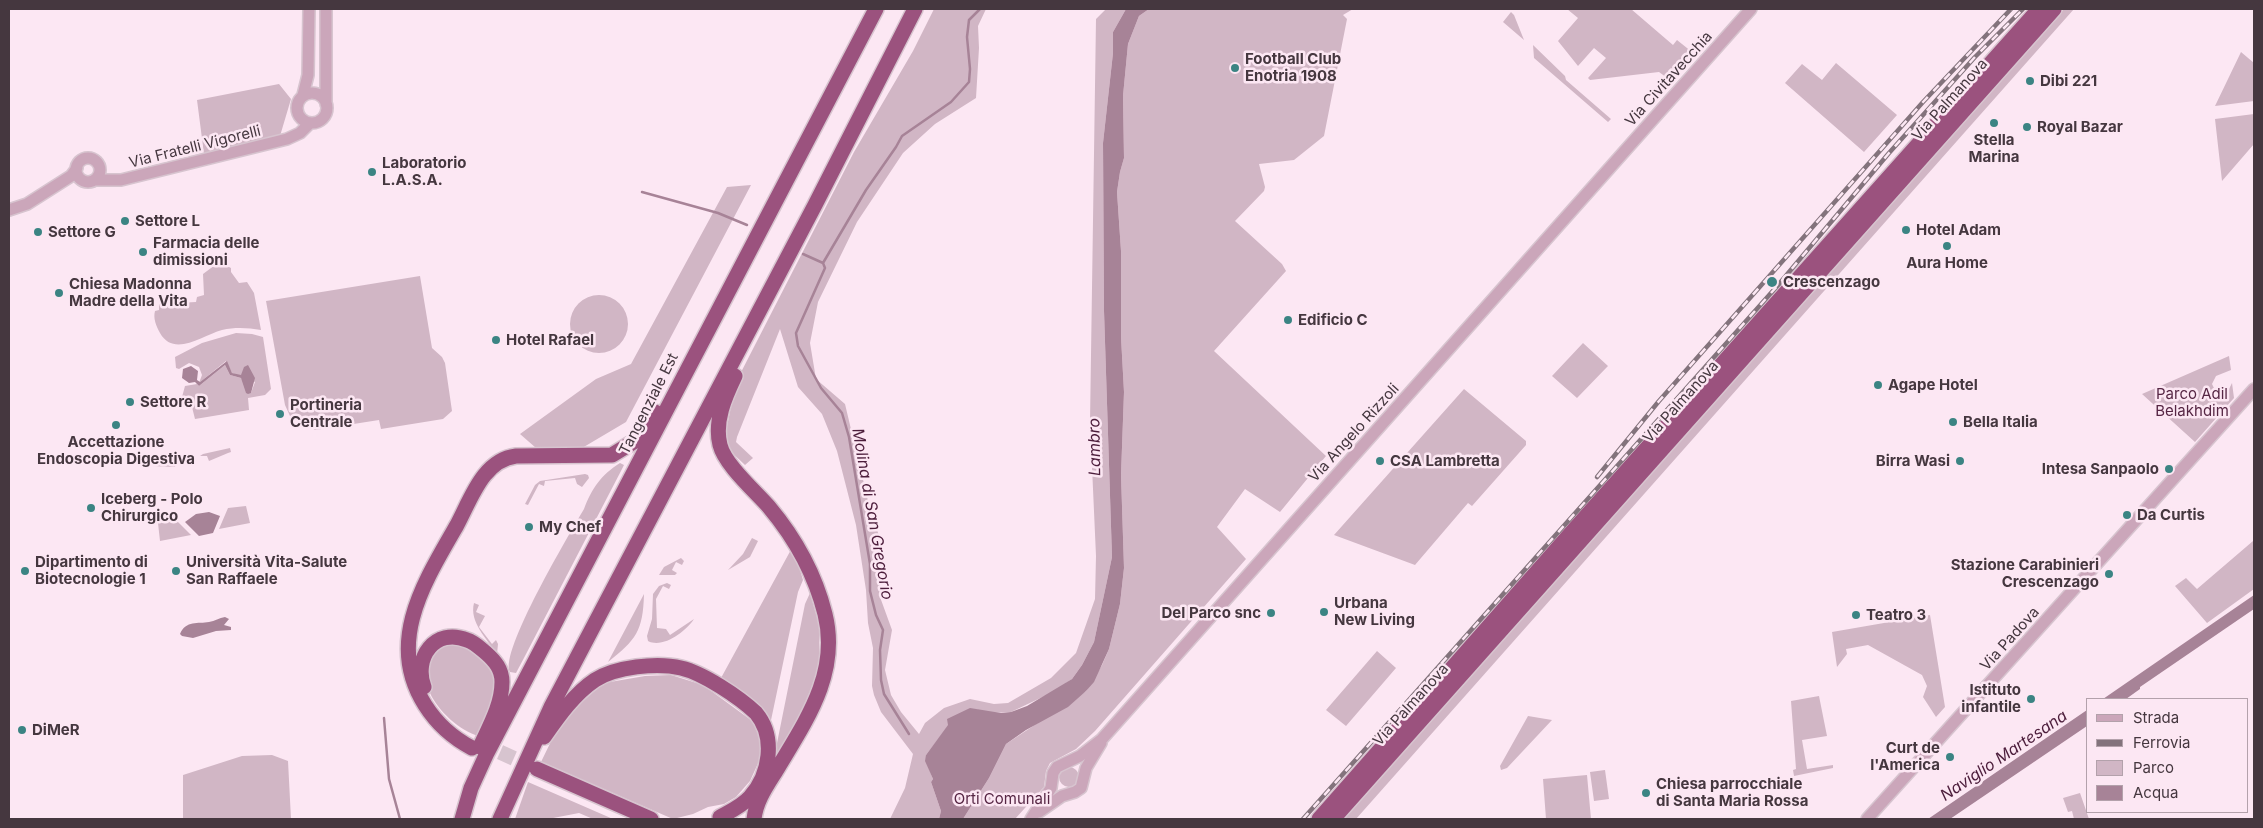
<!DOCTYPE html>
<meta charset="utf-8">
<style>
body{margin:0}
#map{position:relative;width:2263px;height:828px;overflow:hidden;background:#fce7f3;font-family:Inter,sans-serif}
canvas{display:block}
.frame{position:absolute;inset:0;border:10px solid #45373f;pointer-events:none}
.legend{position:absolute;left:2086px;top:698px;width:162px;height:115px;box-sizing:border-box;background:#fce7f3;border:1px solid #b3a1ab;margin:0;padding:6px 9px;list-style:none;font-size:15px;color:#45373f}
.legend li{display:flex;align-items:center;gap:10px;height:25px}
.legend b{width:25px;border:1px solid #b3a1ab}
</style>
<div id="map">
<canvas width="2263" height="828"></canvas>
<div class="frame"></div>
<ul class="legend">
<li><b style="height:6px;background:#cba6ba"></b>Strada</li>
<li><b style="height:6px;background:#83737c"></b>Ferrovia</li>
<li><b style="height:14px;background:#d1b6c5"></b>Parco</li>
<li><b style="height:14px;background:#a78397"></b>Acqua</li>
</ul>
</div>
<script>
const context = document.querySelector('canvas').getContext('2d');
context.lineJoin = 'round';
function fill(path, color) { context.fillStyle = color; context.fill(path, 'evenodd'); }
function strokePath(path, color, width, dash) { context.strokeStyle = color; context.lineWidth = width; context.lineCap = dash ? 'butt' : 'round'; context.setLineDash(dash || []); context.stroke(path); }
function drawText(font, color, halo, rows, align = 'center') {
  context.font = font + ' Inter,sans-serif'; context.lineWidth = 5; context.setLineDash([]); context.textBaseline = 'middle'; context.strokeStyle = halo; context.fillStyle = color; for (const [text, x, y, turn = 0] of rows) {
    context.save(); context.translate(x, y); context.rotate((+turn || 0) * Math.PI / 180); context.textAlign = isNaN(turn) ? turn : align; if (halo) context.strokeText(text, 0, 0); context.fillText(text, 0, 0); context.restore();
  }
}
const green = new Path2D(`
 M934,9H986L978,26L979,48L976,98L935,124L903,153L857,222L818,302L810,343L816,379L845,404L869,505L881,542L880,597L892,630L885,670L891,695L901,712L919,734L925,723L944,708L970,699L994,704L1008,703L1051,678L1076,653L1095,599L1096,556L1090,422L1096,19L1106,9H1126L1113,32V53L1103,143L1104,311L1112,557L1094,642L1082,665L1072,679L1053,692L1011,712L992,713L974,709L949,725L926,755V761L933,779L931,782L941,811L939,819H890L905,788L913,754L881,712L874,695L872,686L873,648L868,623L866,590L856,525L837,451L822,414L798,387L780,329L737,437L736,442L753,458L745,465L728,449L725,436L736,382L854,152L913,51Z
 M1149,9H1353L1343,15L1347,19L1324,136L1294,160L1259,164L1265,187L1264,191L1235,221L1282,264L1286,271L1214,351L1326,456L1280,512L1245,489L1217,527L1246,559L1095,731L1076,749L1050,763L1046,771L1044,787L1015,819H963L989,778L1006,744L1086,691L1102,665L1109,649L1120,604L1124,568L1121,475L1124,392L1121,337V251L1117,192L1120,172L1124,158L1123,96L1128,44L1139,16Z
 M1567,9H1631L1673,45L1677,40L1692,52L1670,80L1659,72L1590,80L1588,78L1606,58L1594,48L1578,66L1558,41L1578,18Z
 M2064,9H2074L1356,819H1344Z
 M1511,12L1514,15L1524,40L1503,22Z
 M1533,45L1565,76L1566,80L1611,119L1608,122L1534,58Z
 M2241,52L2254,63V101L2215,106Z
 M1836,63L1897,115L1864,152L1785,83L1802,64L1822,80Z
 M279,84L291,99L280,136L204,154L197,100Z
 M2254,114V144L2222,181L2215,119Z
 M751,185L626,422L577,451L536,448L520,434L596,379L631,364L727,187Z
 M219,262L231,268V272L239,283L247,282L254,293L261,330C248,328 236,327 222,330C203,335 174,358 160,333C156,326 153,318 155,311L159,310V304L196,302L197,297L204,295L203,274Z
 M420,276L432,348L442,357L445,363L452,411L443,419L381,429L379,420L315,430L290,416L285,405L266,301Z
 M570 324a29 29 0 1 1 58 0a29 29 0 1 1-58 0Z
 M236,333L252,334L263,337L271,389L265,395L248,398L249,410L195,419L190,399L185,400L182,397L185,386L197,384L199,386L225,365L230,375L241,378L251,393L255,382L232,373L226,361L199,383L202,375L199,367L189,363L179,369L176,368L175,357L202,343Z
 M1583,343L1608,366L1577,398L1552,376Z
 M2229,356L2231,370L2216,376L2212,384L2215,390L2223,392L2229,389L2232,383L2234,398L2195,442L2142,394Z
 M1464,389L1526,441V445L1472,506L1468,503L1415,565L1334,535Z
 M230,448L231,452L228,453L209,461L207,456H200L203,454Z
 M179,458L183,460L176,461L175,467L152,466L151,463Z
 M620,463L624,465L622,469L525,656L516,673L510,672C499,652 570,533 584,509C592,488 601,475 620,463Z
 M585,474L588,475L589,478L582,487L577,484L575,478L545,481L544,486L539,484L528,505L525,504L535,485L540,481Z
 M246,506L250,523L219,529L228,508Z
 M175,519L191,535L160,541L158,523Z
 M752,538L758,541L750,557L728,570L743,554Z
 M2253,541L2254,589L2207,623L2175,586L2186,578L2197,589Z
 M793,546L803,580L798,592L770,725L721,678Z
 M681,558L684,561L682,565L676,562L672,570L677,573L675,575H659L664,567Z
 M667,583L671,585L669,589L663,586L656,599L657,628L666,629L670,635L694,619C686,631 663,649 648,641L647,636L652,619L653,594L659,586Z
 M810,593L819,624V672L809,704L773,763L805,604Z
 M644,594C643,631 636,640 608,662Z
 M474,603L479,605L476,612L485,616L479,627L492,644L496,640L498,644L497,654C487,639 469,622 474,603Z
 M1930,615L1945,707L1936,717L1923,697L1927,686L1922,675L1868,645L1846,649L1847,654L1837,667L1832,632Z
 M453,643L466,646L486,662L497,679L499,688L479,736C460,731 438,711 430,693C426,684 429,667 429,657L443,647Z
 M1377,651L1396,668L1346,726L1326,710Z
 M671,675L703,685L755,723L762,739L760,759L750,781L736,797L724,804L708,807L693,814L673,819L541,762L558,727L577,706L604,683L645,676Z
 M1819,696L1827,736L1802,740L1807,769L1833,765V768L1794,776L1793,770L1796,769L1791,701Z
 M1528,716L1552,720L1507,768L1501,770L1500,766Z
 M272,755L288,761L291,819H183V775L242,756Z
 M1059 777a10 10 0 1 1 20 0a10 10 0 1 1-20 0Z
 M1605,770L1609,799L1594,801L1590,772Z
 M1587,775L1591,819H1546L1543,779Z
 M528,782L613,819H593L579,813L548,819H515Z
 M2080,793L2089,819H2074L2072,811L2068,812L2063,798Z`);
const water = new Path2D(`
 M1126,9H1149L1139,16L1128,44L1123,96L1124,158L1120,172L1117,192L1121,251V337L1124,392L1121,475L1124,568L1120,604L1109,649L1094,682L1086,691L1068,707L1026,730L1006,744L989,778L963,819H939L941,811L931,782L933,779L925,761L926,755L948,725L947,719L970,708L1001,713L1011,712L1027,706L1072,679L1082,665L1094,642L1112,557L1104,311L1103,143L1113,53V32Z
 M227,361L232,373L241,375L244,367L248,365L255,378L251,393L248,394L246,393L241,378L230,375L225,365L199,386L195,382L189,383L182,378L183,369L191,366L198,371L197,380L200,382Z
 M209,512L220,516L213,533L199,536L185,522L196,514Z
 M2254,595V609L2140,687V689L2126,699H2103Z
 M225,617L229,619L224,625L231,627V630L216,631L193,638L182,636L180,634C186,620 198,624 209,622C215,621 219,618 225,617Z
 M2087,710V726L1950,819H1928Z`);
const stream = new Path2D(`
 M642,192L718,213L747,225
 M803,254L823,263
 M384,718L389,779L400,819
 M909,734L884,694L881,680L880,650L883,630L876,615L870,591V564L849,437L842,413L821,388L798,346L796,333L825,268L823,263L866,190L896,147L902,136L951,102L969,82L970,69L967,37L969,20L980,9`);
const highwayTunnel = new Path2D(`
 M479,743L536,768`);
const minor = new Path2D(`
 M326,9V104
 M297 108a15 15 0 1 1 30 0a15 15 0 1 1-30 0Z
 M303,95L308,75L309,9
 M76 170a12 12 0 1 1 24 0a12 12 0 1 1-24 0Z
 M95,180H121L287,139L300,133L310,123
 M9,210L27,204L71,176L77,168
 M1039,812L1062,796L1075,792L1081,788L1086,768L1101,743
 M1031,819L1051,788L1053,773L1057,767L1080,756L1102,739L1751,9
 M1867,819L2254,389`);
const highway = new Path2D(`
 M735,376C725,397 714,421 720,445C725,465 755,491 769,507C795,538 815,574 825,614C840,674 805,722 776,771C766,787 756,801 754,819
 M424,687C413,658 435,627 467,640C474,642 480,648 486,653C495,661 502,669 502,682C502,705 489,727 480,747
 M544,737C558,717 574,694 595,680C615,667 657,662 681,668C703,673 739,697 756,713C776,737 770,775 750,797C742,806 731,811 720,817
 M472,748C453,738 437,724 425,705C385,642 425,581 457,525C471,499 483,460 516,456L612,455L635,441L655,412
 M537,769L651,819
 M462,819L471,788L487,753L876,9
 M500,819L551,707L815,205L915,9
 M1319,819L1571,533L2039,9
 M1333,819L2054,9`);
const rail = new Path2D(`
 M1597,477L1659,401L1923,102L2011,9
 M1303,819L1779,284L1889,153L1975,57L2023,9`);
const markers = [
 [1235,68,5,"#3b8483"],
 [2030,81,5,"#3b8483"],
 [1994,123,5,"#3b8483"],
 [2027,127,5,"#3b8483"],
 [372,172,5,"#3b8483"],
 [125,221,5,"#3b8483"],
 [1906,230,5,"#3b8483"],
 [38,232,5,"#3b8483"],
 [1947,246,5,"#3b8483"],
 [143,252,5,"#3b8483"],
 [1772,282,6,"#3b8483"],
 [59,293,5,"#3b8483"],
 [1288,320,5,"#3b8483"],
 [496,340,5,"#3b8483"],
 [1878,385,5,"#3b8483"],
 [130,402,5,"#3b8483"],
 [280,414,5,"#3b8483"],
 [1953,422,5,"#3b8483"],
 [116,425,5,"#3b8483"],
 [1380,461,5,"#3b8483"],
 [1960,461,5,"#3b8483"],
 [2169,469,5,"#3b8483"],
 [91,508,5,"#3b8483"],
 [2127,515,5,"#3b8483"],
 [529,527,5,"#3b8483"],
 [25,571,5,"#3b8483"],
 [176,571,5,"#3b8483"],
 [2109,574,5,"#3b8483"],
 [1324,612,5,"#3b8483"],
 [1271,613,5,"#3b8483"],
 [1856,615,5,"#3b8483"],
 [2031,699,5,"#3b8483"],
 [22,730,5,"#3b8483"],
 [1950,757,5,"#3b8483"],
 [1646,793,5,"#3b8483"]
];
const poiNames = [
 ["Football Club",1245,59],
 ["Enotria 1908",1245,76],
 ["Dibi 221",2040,81],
 ["Royal Bazar",2037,127],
 ["Stella",1994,140,"center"],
 ["Marina",1994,157,"center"],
 ["Laboratorio",382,163],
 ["L.A.S.A.",382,180],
 ["Settore L",135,221],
 ["Hotel Adam",1916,230],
 ["Settore G",48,232],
 ["Farmacia delle",153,243],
 ["dimissioni",153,260],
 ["Aura Home",1947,263,"center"],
 ["Crescenzago",1783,282],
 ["Chiesa Madonna",69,284],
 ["Madre della Vita",69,301],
 ["Edificio C",1298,320],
 ["Hotel Rafael",506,340],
 ["Agape Hotel",1888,385],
 ["Settore R",140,402],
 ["Portineria",290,405],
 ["Centrale",290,422],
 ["Bella Italia",1963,422],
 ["Accettazione",116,442,"center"],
 ["Endoscopia Digestiva",116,459,"center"],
 ["CSA Lambretta",1390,461],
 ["Birra Wasi",1950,461,"right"],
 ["Intesa Sanpaolo",2159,469,"right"],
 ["Iceberg - Polo",101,499],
 ["Chirurgico",101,516],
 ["Da Curtis",2137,515],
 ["My Chef",539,527],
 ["Dipartimento di",35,562],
 ["Biotecnologie 1",35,579],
 ["Università Vita-Salute",186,562],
 ["San Raffaele",186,579],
 ["Stazione Carabinieri",2099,565,"right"],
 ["Crescenzago",2099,582,"right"],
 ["Urbana",1334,603],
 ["New Living",1334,620],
 ["Del Parco snc",1261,613,"right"],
 ["Teatro 3",1866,615],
 ["Istituto",2021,690,"right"],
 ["infantile",2021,707,"right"],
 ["DiMeR",32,730],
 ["Curt de",1940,748,"right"],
 ["l'America",1940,765,"right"],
 ["Chiesa parrocchiale",1656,784],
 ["di Santa Maria Rossa",1656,801]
];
const streetNames = [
 ["Via Civitavecchia",1669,79,-48],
 ["Via Palmanova",1950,100,-48],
 ["Via Fratelli Vigorelli",195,147,-14],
 ["Via Palmanova",1681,402,-48],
 ["Tangenziale Est",649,404,-63],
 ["Via Angelo Rizzoli",1354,433,-48],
 ["Via Padova",2010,639,-48],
 ["Via Palmanova",1411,705,-48]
];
const parkNames = [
 ["Parco Adil",2192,394],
 ["Belakhdim",2192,411],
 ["Orti Comunali",1002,799]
];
const waterNames = [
 ["Lambro",1095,447,-91],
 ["Molina di San Gregorio",872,514,80],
 ["Naviglio Martesana",2004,756,-34]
];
fill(green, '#d1b6c5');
fill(water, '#a78397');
strokePath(stream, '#a78397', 2.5);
strokePath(highwayTunnel, '#d7c4cf', 15, [15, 8]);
strokePath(minor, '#d7c4cf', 14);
strokePath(highway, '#d7c4cf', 18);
strokePath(minor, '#cba6ba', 11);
strokePath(highway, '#9b527e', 15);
strokePath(rail, '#83737c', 4.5);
strokePath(rail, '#fce7f3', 2.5, [8]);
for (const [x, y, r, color] of markers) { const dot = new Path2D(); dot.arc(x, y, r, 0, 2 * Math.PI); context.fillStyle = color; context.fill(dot); strokePath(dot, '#fce7f3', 2); }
drawText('bold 15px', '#45373f', '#fce7f3', poiNames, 'left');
drawText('15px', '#45373f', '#fce7f3', streetNames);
drawText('15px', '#562644', '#fce7f3', parkNames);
drawText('italic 16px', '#4c1d3b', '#fce7f3', waterNames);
</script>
